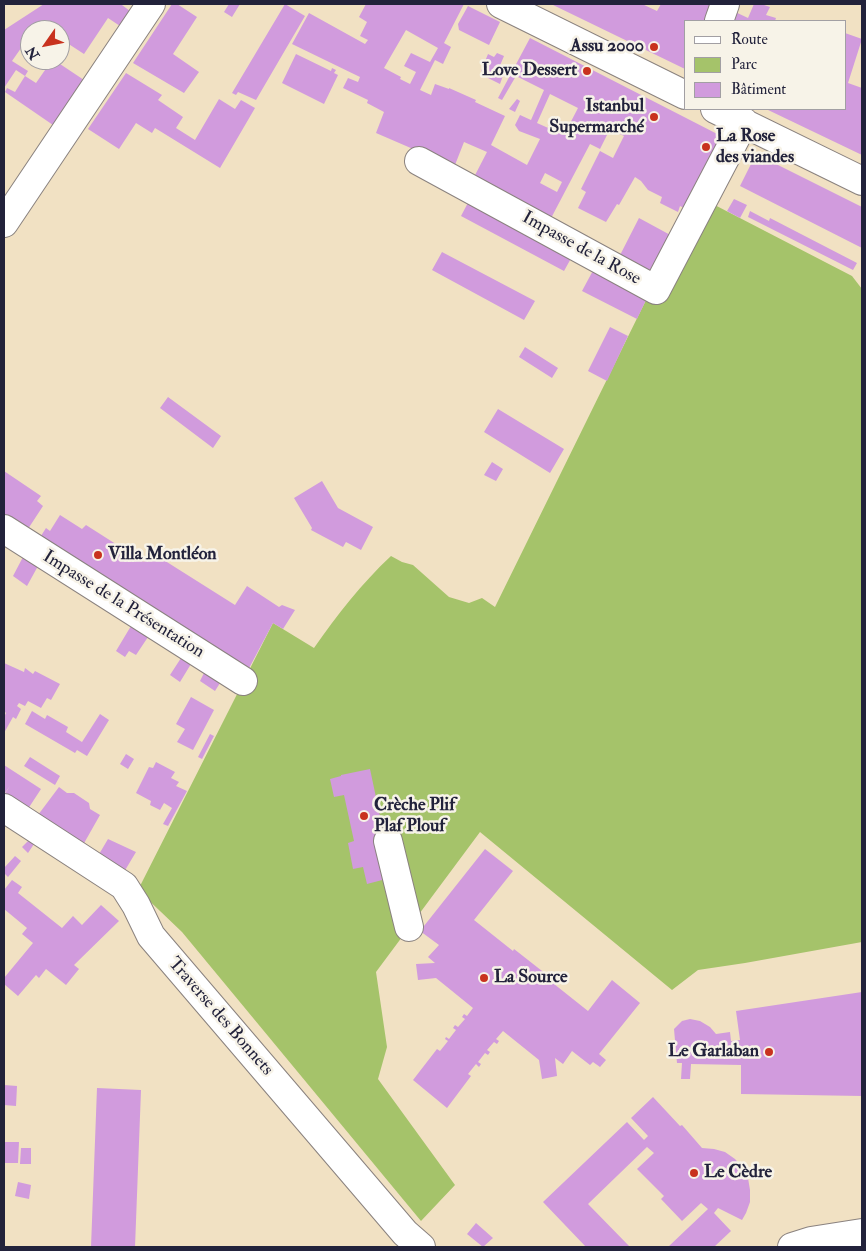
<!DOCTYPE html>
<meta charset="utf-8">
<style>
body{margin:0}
#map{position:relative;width:866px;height:1251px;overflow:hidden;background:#f1e1c3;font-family:"IM FELL Double Pica",serif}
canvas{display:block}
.frame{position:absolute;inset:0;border:5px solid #22223b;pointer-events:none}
.legend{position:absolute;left:684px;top:20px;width:162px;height:90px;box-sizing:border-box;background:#f7f3e8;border:1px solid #a29fa3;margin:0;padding:6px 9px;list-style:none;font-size:15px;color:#22223b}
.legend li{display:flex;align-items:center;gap:10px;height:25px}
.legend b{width:25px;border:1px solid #a29fa3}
.north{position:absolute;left:20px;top:20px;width:50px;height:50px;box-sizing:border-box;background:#f7f3e8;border:1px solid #a29fa3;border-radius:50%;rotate:237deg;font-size:14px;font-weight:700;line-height:20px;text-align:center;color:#22223b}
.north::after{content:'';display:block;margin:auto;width:18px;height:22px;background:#c8321e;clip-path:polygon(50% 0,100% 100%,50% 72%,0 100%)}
</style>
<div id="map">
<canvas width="866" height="1251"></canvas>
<div class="frame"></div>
<ul class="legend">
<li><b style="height:6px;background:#fff"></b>Route</li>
<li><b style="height:14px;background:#a5c36a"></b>Parc</li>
<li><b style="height:14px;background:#d19bdd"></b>Bâtiment</li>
</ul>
<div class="north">N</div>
</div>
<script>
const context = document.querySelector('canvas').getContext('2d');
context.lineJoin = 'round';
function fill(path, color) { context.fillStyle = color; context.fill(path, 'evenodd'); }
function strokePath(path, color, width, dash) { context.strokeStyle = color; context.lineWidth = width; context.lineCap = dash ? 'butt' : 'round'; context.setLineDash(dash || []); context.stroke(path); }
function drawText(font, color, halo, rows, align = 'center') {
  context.font = font + ' "IM FELL Double Pica",serif'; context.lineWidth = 5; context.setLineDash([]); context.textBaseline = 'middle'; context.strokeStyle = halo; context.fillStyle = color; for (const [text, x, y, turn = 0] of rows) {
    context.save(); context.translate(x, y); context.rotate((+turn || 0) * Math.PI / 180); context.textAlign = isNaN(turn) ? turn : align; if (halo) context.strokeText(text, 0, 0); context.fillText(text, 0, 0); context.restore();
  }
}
const green = new Path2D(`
 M707,201L852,276L862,289V942L745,963L698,970L672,990L480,832L376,972L387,1047L378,1079L455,1185L421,1221L182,932L138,890L273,623L314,648C337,615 362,583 391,556L402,562L413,565L449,597L469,603L482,598L495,607L647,298Z`);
const building = new Path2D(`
 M44,4H123L122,5L130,11L120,26L108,18L84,54L61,39L60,41V30H30V44L26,41L12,61L28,71L25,76L16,70L4,88V30Z
 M172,4H177L197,17L173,54L199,72L184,93L133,63Z
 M229,4H240L232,17L224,12Z
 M285,4L305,16L256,100L238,92L236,95L232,93Z
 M366,4H464L444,43L451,47L443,64L435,60L420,90L431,95L435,84L449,89V88L476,100L475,102L505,116L491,145L527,165L540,139L519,131L515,125L520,115L531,120L544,90L516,76L502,100L498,98L530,38L727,139L684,208L680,206L678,212L660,203L662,197L648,190L641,181L635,177L619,205L617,204L606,222L578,208L586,192L581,189L600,151L613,158L624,136L610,129L600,149L590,144L549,222L472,181L487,152L464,142L453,170L420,152L376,133L384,112L367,103L368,100L343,88L348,78L358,82L360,77L292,44L309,13L365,44L368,40L360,36L367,22L359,17ZM406,30L438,48L430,62L411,53L404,66L416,72L410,84L400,79L401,77L384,68ZM550,94L578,108L564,135L537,123ZM545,173L562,182L557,192L540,183Z
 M551,4H642L657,11L661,4H717L711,21H685V69Z
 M754,4H761L770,7L766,15L776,18L775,21H727L731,10L748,18Z
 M468,6L500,22L489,45L459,30L458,24Z
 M845,33L862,39L848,83L862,88V155L766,109H845Z
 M497,53L504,56L499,68L505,70L500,84L486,77L487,74L481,71L488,54L494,57Z
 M296,54L331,71L332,68L336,70L334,73L338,75L324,104L282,83Z
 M52,60H54L84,80L53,125L5,92L7,88L15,92L25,76L36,83Z
 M126,73L162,95L158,100L183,117L176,128L195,140L219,99L235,109L241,100L255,108L220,168L155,128L152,133L136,123L119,149L88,129Z
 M517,99L520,101L515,112L509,109Z
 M756,154L862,207V248L740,186Z
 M471,197L574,253L564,271L461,216Z
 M734,199L747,205L740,218L727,211Z
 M750,211L769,221L770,218L857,263L853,270L748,217Z
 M639,218L674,237L655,274L617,261Z
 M442,252L535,301L524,320L432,270Z
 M596,265L647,298L637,319L582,291Z
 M610,327L628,336L607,381L588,371Z
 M525,347L558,368L552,378L519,357Z
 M168,397L221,436L213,448L160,408Z
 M498,409L564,449L550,473L484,432Z
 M492,462L503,469L496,481L484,475Z
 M4,471L41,496L37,501L43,506L26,532L4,517Z
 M322,481L338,508L373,527L361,550L346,542L343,547L311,530L312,528L294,498Z
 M60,515L82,529L86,525L144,562L151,552L235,605L247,586L279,607L282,605L295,610L283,629L273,623L247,672L39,539L46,528L50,531Z
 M23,557L38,566L27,586L13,576Z
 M131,626L148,637L136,655L129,651L125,657L116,651Z
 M181,658L191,664L180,682L170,675Z
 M4,663L24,672L25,668L33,674L35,671L60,684L51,700L47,698L41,708L28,701L25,706L19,703L17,706L21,709L16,719L13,717L4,733V717L6,713L4,711Z
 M204,673L220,683L215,691L200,681Z
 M191,697L214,710L193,750L177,742L185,729L176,724Z
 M32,711L45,719L47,715L68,727L66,732L82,742L100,714L109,720L87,756L77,750L75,753L25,724Z
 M210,734L214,736L202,759L198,757Z
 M126,754L134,759L128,769L120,764Z
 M30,757L60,776L55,785L24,766Z
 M156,762L175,772L171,778L179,782L176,786L187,791L168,826L163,824L172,808L164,803L160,810L150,805L151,801L136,793L149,767L153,768Z
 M4,765L41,789L24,815L4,795L10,786L4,794Z
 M370,769L384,835L386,879L367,884L363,867L353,869L348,843L354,841L344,795L334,797L330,779L341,776V775Z
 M59,787L67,793H74L89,803L90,809L100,815L83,845L38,815Z
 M108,839L136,852L121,877L95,861Z
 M29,840L34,844L28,853L22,847Z
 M485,849L513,871L474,920L513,951L514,949L551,978L549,980L588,1011L612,980L640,1003L599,1054L606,1060L600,1067L593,1062L590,1065L572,1051L563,1064L555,1058L557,1076L542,1079L539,1060L503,1031L496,1039L499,1041L497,1044L494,1042L487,1050L490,1052L488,1055L485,1053L478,1062L481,1064L479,1067L476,1064L468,1074L471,1076L447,1108L413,1080L437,1049L440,1051L448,1041L445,1039L446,1037L449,1039L456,1030L453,1028L455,1025L458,1027L465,1019L462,1017L464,1014L467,1016L473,1008L436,978L418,980L416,964L435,963L428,957L439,945L420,931Z
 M15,856L21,861L8,877L4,873V868Z
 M12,880L22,887L18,893L62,928L73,916L82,925L101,905L119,921L74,965L79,969L66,985L46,969L39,978L36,975L18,996L4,984V978L33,943L22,934L27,928L4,909V890Z
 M862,992V1096L741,1094V1065L691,1064L690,1079H681L682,1063H677L674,1029L682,1021L690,1019L700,1021L710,1027L716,1034L730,1032L731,1041L740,1040L736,1011Z
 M4,1085L17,1086L16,1106L4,1105Z
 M97,1088L141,1090L135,1247H91Z
 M653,1097L680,1126L682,1125L702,1148L714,1149L725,1152L735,1159L743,1168L748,1178L750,1190V1202L746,1213L742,1220L718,1208L714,1213L731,1231L714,1247H668L708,1209L701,1203L682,1221L661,1199L664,1196L637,1169L654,1153L647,1147L588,1204L630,1247H586L543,1202L627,1122L644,1140L648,1136L631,1118Z
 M4,1142H19L18,1163H4Z
 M21,1148H31V1164H20Z
 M18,1182L31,1185L29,1199L15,1196Z
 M476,1223L493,1238L483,1247L467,1234Z`);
const minor = new Path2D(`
 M501,4L685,95
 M719,21L725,4
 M715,109L862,181
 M419,161L656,290L744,122
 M4,223L151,4
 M4,529L243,681
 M4,808L124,886L136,905L151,936L405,1233L421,1247
 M388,841L409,927
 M792,1247L811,1241L862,1233`);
const markers = [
 [654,47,5,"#c8321e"],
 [587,71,5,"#c8321e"],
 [654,117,5,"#c8321e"],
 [706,147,5,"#c8321e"],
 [98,555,5,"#c8321e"],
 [364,816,5,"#c8321e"],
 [484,978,5,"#c8321e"],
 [769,1052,5,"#c8321e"],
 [694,1173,5,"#c8321e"]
];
const poiNames = [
 ["Assu 2000",644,47,"right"],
 ["Love Dessert",577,71,"right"],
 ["Istanbul",644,107,"right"],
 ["Supermarché",644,128,"right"],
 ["La Rose",716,137],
 ["des viandes",716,158],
 ["Villa Montléon",108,555],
 ["Crèche Plif",374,806],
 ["Plaf Plouf",374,827],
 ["La Source",494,978],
 ["Le Garlaban",759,1052,"right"],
 ["Le Cèdre",704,1173]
];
const streetNames = [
 ["Impasse de la Rose",581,249,29],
 ["Impasse de la Présentation",123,605,32],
 ["Traverse des Bonnets",220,1017,49]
];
fill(green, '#a5c36a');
fill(building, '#d19bdd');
strokePath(minor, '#8a827f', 30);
strokePath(minor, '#fff', 28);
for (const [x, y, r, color] of markers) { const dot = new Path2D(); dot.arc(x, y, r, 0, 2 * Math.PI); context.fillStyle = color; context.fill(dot); strokePath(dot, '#f7f3e8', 2); }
drawText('bold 18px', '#22223b', '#f7f3e8', poiNames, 'left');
drawText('18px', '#22223b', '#f7f3e8', streetNames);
</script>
